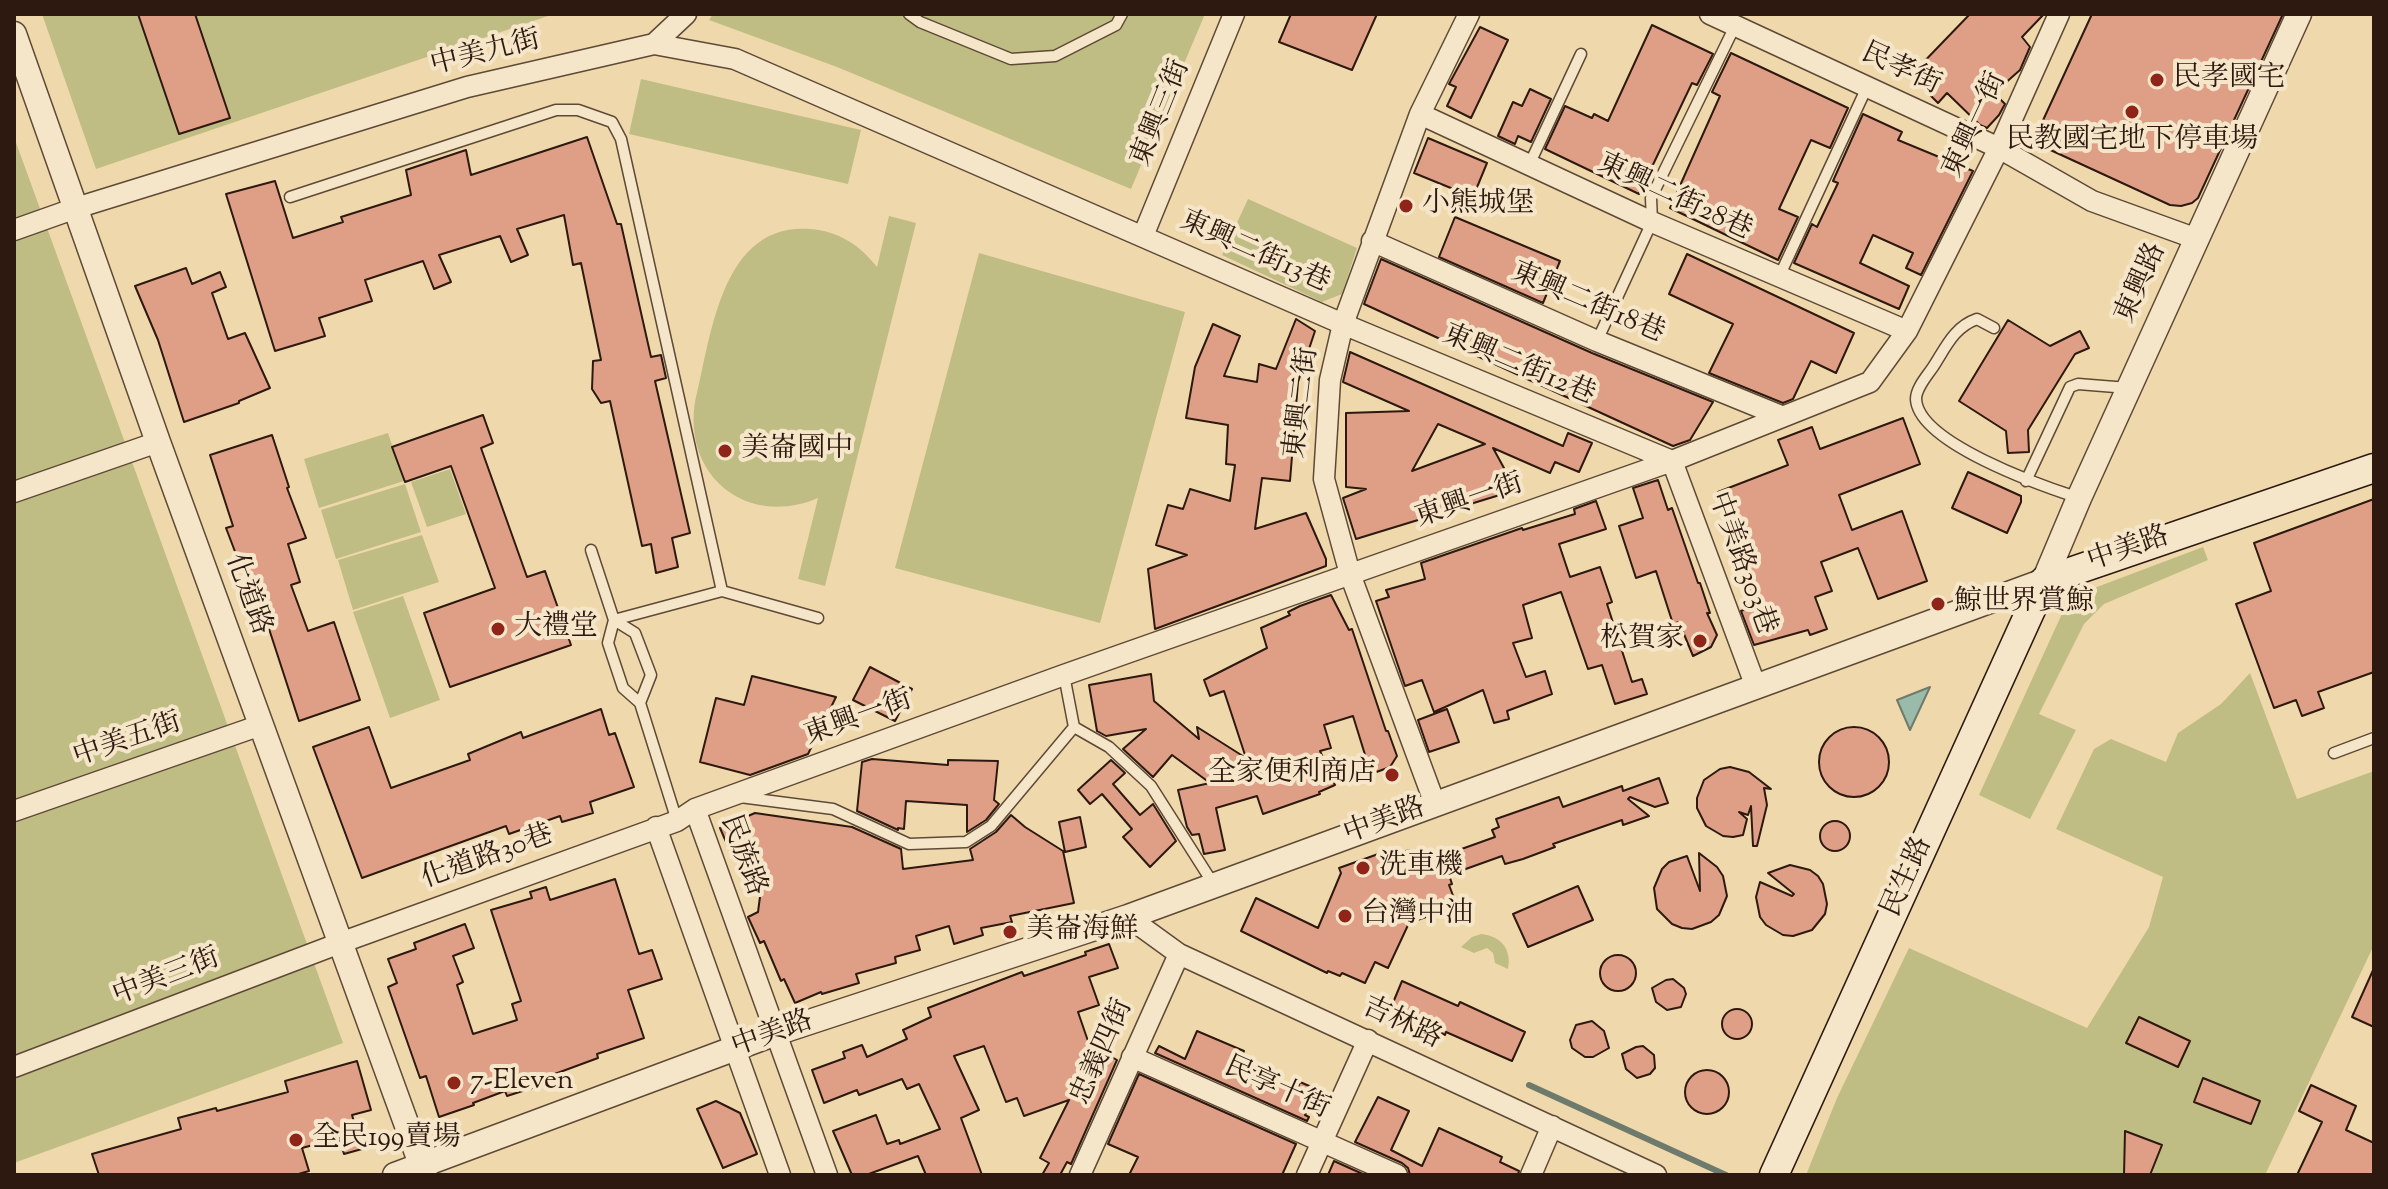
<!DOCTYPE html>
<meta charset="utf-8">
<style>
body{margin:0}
#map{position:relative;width:2388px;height:1189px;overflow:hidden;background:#efd9ac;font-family:"Sorts Mill Goudy",serif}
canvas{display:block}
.frame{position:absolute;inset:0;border:16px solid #2d190f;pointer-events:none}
</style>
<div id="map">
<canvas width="2388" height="1189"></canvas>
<div class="frame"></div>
</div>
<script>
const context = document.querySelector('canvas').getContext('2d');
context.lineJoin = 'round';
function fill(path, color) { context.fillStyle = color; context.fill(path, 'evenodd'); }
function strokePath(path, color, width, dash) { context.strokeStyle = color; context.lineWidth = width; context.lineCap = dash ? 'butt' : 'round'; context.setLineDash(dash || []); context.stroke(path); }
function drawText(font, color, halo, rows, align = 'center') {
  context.font = font + ' "Sorts Mill Goudy","Noto Serif TC",serif'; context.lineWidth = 8; context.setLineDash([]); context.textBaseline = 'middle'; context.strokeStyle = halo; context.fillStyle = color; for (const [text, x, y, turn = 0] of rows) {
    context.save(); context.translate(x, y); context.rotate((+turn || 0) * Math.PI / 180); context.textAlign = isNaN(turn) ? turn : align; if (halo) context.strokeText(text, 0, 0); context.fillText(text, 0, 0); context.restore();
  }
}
const green = new Path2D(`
 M42,14H554L96,169Z
 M713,14H1205L1131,189L837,67L709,20Z
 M641,79L861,130L848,184L629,134Z
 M14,137L343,1043L14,1163Z
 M1248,199L1357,248L1342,294L1322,302L1222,255Z
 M889,216L916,223L825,586L798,579L818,498C748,528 683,477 695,402C711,339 720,222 810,229C838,231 860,245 877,267Z
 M979,253L1185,312L1100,623L895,568Z
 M388,433L404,481L319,508L304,459Z
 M450,469L466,514L427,527L411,482Z
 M405,484L421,532L336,559L321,510Z
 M422,535L439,582L353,610L338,560Z
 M2203,547L2208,560L2104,604L2084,624L2039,714L2076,730L2030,819L1979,795L2066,605L2081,593Z
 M403,596L440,700L390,718L353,612Z
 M2250,673L2297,799L2374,771V945L2265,1175H1806L1837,1098L1909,948L2087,1028L2149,927L2163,877L2056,829L2094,749L2111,739L2166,762L2178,733L2221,704Z
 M1481,934C1501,936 1512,949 1508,969L1495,963L1493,953L1487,948L1474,953L1461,947L1472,937Z`);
const water = new Path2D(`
 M1930,687L1910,730L1897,700Z`);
const stream = new Path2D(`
 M1529,1085L1726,1175`);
const building = new Path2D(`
 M138,14H195L230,118L179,134Z
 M1291,14H1377L1352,70L1279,42Z
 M1970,14H2044L2022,37L2030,47L2020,70L1994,93L2005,104L1999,115L1987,128L1980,125L1947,93L1938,103L1924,89L1929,85L1915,71Z
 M2092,14H2283L2198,198L2192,203L2181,206L2170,205L2033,142Z
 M1652,25L1713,54L1697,85L1692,83L1639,194L1545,149L1565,106L1592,118L1594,114L1608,121Z
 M1480,27L1508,40L1471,118L1447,106L1456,87L1449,84Z
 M1731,53L1848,108L1830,148L1811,140L1779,209L1798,217L1778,260L1670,208L1720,96L1712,92Z
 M1530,89L1551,99L1531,142L1518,136L1515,144L1498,136L1513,102L1522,106Z
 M1863,114L1902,132L1898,140L1973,171L1921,275L1906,268L1913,253L1873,235L1860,263L1909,286L1899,309L1794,263L1812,224L1817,227L1838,183L1833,181Z
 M587,137L617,224H621L651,357L661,355L666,378L655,381L690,533L672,538L678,567L656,573L651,544L642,546L610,401L601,403L592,389L593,361L601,360L581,263L573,265L564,215L517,229L528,255L511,262L500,236L439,255L451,282L434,289L423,261L365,280L372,301L319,318L325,336L275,351L226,194L275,181L293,238L343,222L341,217L411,195L406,170L466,150L471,175Z
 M1428,138L1487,163L1473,197L1414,173Z
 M1455,217L1560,261L1543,303L1439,257Z
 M1687,254L1854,333L1836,373L1811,361L1793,399L1783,403L1709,373L1733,324L1669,294Z
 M1381,259L1592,353L1713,402L1690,440L1673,446L1364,304Z
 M186,268L192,284L220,272L226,287L212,293L228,339L245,333L270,388L239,401V403L184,422L158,340L135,286Z
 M1296,319L1315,331L1298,382L1290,481L1262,478L1255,529L1306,513L1326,559V566L1155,629L1148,569L1187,555L1156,545L1168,505L1183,509L1190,489L1230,501L1235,465L1226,464L1228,425L1186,418L1195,367L1213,324L1240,336L1224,376L1257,382L1259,364L1276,369Z
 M2008,320L2050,346L2080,331L2089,348L2075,354L2028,430L2029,452L2008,453L2006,431L1959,401Z
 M1350,352L1563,446L1568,433L1592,443L1579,472L1555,462L1550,473L1493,448L1516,490L1356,539L1343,498L1366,489L1346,487V413L1409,411L1343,382ZM1438,424L1485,444L1412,471Z
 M483,415L493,443L481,448L527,577L545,571L571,645L450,687L424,613L495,588L451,466L405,482L392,447Z
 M1903,418L1920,464L1839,495L1852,530L1902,511L1927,581L1878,599L1858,548L1821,562L1832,591L1815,597L1827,629L1810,635L1808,630L1754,645L1741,611L1753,606L1737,564L1745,561L1718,492L1788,465L1778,440L1812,427L1820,449Z
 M272,435L289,487L287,488L306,538L288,544L300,582L291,585L308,631L334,622L360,700L299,721L258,595L253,597L241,561L239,562L226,528L233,526L210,455Z
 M1968,472L2021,496V502L2007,533L1952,508Z
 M1658,480L1668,510L1672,508L1698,583H1700L1710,613H1707L1717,635L1711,647L1693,656L1679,622L1673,624L1656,571L1636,578L1619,526L1643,518L1633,488Z
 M2374,499V672L2318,692L2324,708L2302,716L2296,700L2274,708L2236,604L2271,591L2254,543Z
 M1596,501L1606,529L1559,544L1570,577L1600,567L1612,602L1607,604L1632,682L1642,679L1647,694L1615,704L1602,665L1588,669L1561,592L1523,605L1532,638L1513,643L1526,677L1545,671L1552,694L1507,711L1509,719L1494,723L1483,690L1434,712L1422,680L1405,686L1376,601L1389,597L1386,590L1425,579L1421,563L1522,528L1523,530L1575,514L1574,509Z
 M1331,595L1349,630L1352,629L1386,731H1388L1397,756L1390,767L1371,774L1353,716L1324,725L1331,748L1320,751L1335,785L1319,792L1320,794L1263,814L1257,796L1216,808L1225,850L1204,854L1199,834L1192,835L1187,827L1178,790L1210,783L1172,755L1153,777L1123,749L1146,729L1106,736L1097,731L1089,685L1151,674L1154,701L1199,739L1197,727L1246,758L1224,691L1210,696L1204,680L1267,648L1261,628L1290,615L1288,612L1300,606Z
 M870,667L912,689L895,721L853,700Z
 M752,676L836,697L808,754L750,775L700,762L716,698L744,705Z
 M601,709L609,735L615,733L634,787L590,802L593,813L562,822L560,816L509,834L506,826L362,878L313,747L369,727L391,788L470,760L468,754L521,732L523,738Z
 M1447,709L1459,742L1429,752L1418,720Z
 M1819 762a35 35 0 1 1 70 0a35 35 0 1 1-70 0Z
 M872,759L948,765V760L998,761L994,800L999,804L986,820L967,832V805L906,801L904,829L898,828V830L857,811L862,762Z
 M1111,760L1125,773L1113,784L1140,815L1153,804L1176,841L1150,867L1123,837L1132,829L1102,794L1090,804L1078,790Z
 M1730,767L1749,772L1771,789L1764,788L1767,805L1757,846H1753L1751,806L1748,815L1739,812L1747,819L1743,835L1733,837L1723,836L1706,826L1697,808V798L1704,780L1720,769Z
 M1659,778L1668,803L1655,807L1630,797L1628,799L1649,816L1623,825L1622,820L1553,844L1555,847L1523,859L1505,864L1502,856L1449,875L1452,884L1449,885L1457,906L1409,923L1388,968L1375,962L1365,983L1342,973L1340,976L1328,971L1327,973L1241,931L1256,898L1318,928L1341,873L1339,868L1381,853L1383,859L1409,850L1413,860L1436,852L1442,856L1495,837L1492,830L1499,827L1496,819L1559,797L1563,807L1622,786L1623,791Z
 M755,813L852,827L901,849L903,869L973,860L970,849L996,832L1011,815L1025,827L1063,851L1074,903L1010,916L1012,922L981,928L983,935L954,944L949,926L916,936L920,950L895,957L896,963L856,974L859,983L822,994L821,992L795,1003L784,979L781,981L764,941L760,943L748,917L758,912L763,874L752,872L755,849L733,858L720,828Z
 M1080,817L1086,847L1065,852L1059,822Z
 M1820 836a15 15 0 1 1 30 0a15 15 0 1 1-30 0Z
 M1699,853L1717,867L1723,876L1727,896L1719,915L1711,922L1692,929L1682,928L1672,924L1657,909L1654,888L1662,869L1669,862L1687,856L1700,891Z
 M1790,865L1810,870L1818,876L1823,884L1827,904L1825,914L1812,930L1793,936L1783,935L1766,925L1760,917L1756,897L1760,882L1792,896L1794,894L1768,873Z
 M615,879L639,954L652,950L662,979L628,990L644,1038L597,1054L598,1058L533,1082L535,1087L507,1096L505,1091L473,1103L474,1105L439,1117L426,1076L420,1078L388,987L397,983L388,959L416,949L414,943L465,924L474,948L453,956L463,982L457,985L473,1034L517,1020L512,1004L521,1001L491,910L532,898L530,892L546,887L550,900Z
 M1578,886L1593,920L1528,947L1513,914Z
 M1109,944L1118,968L1089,977L1099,1005L1078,1012L1099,1073L1108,1055L1117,1060L1071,1164L1067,1162L1060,1175H1042L1049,1163L1040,1158L1069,1100L1024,1116L1017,1098L1006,1102L984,1046L954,1056L979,1110L961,1118L982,1175H926L918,1156L866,1175H852L833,1131L876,1115L887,1144L899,1140L900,1144L940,1129L919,1084L907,1089L902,1079L859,1095L857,1090L824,1103L812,1070L845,1058L843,1052L862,1045L867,1057L907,1039L903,1030L931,1017L928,1008L1022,972L1024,976L1086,955L1085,952Z
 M1600 973a18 18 0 1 1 36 0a18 18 0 1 1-36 0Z
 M2374,968V1027L2352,1017Z
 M1673,979L1684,988L1686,994L1681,1007L1667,1010L1656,1002L1652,988L1666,980Z
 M1402,981L1458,1006L1460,1002L1525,1032L1512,1061L1446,1032L1445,1035L1427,1026L1423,1034L1391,1019L1394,1012L1390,1010Z
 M1722 1024a15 15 0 1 1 30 0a15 15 0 1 1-30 0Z
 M2139,1017L2190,1041L2178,1067L2126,1043Z
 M1592,1021L1604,1031L1609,1048L1593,1057H1585L1572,1048L1570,1040L1576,1025Z
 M1197,1031L1244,1051L1239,1063L1255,1071L1297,1090L1300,1082L1316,1089L1305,1115L1309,1117L1307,1121L1155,1053L1159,1046L1185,1059Z
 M1643,1046L1654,1055L1655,1068L1650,1074L1637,1078L1626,1069L1622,1054L1636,1047Z
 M357,1061L371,1110L352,1115L362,1149L344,1154L339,1138L302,1148L309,1171L295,1175H99L92,1154L181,1129L178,1118L216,1108L217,1111L288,1092L285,1081Z
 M1685 1092a22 22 0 1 1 44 0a22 22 0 1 1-44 0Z
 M1139,1074L1296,1144L1282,1175H1129L1138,1157L1108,1144Z
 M2203,1078L2260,1101L2251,1124L2194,1102Z
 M2311,1085L2356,1106L2346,1130L2374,1143V1175H2297L2322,1122L2299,1111Z
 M1378,1097L1409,1111L1391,1150L1422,1166L1439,1128L1502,1157L1500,1162L1519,1171L1518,1175H1410L1408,1168L1402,1163L1355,1142Z
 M716,1101L740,1113L757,1154L723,1168L697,1109Z
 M2125,1131L2162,1145L2150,1175H2124Z
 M1334,1161L1365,1175H1328Z`);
const service = new Path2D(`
 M909,14L920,22L1011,59L1055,56L1116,25L1122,14
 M1530,163L1581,54
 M290,197L556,110H578L612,122L621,139L722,591
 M1779,277L1867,87
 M1994,328L1977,319C1954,327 1946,347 1933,367C1927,376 1916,388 1916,399C1918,443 2042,486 2079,498
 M1597,341L1652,222L1651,198L1735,26
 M2026,481L2070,387L2078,384L2128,388
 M591,550L614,620L722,591L818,618
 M614,620L635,633L651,675L640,703L623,688L608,643Z
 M640,703L677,821
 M1074,727L1109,747L1151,786L1214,885
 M2334,753L2374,738
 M740,797L833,809L909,844L966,842L991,826L1074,727L1064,675`);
const minor = new Path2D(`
 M1710,14L1999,148L2092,201L2197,239
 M654,44L686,14
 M1420,114L1652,222L1907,331
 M14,230L76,208L467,87L654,44L735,59L1343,324L1672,461L1756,687
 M1143,236L1234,14
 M1372,241L1597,341L1781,416
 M14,492L158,442
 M1435,804L1350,574L1324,479L1330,380L1343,324L1420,114L1469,14
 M695,809L827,1175
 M14,811L261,725
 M656,827L780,1175
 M1128,917L1179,954L1656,1175
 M1132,1057L1397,1175
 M14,1067L340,943L677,821L695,809L1064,675L1672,461L1870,382L1907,331L1999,148L2059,14
 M1080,1175L1179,954
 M1307,1175L1368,1040
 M1531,1175L1552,1126`);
const tertiary = new Path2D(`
 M14,34L158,442L425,1175
 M395,1175L776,1033L1128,917L2044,581L2079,498L2299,14`);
const secondary = new Path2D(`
 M1774,1175L2044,581L2374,468`);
const markers = [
 [2157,80,8,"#8f2418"],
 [2132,112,8,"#8f2418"],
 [1406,206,8,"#8f2418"],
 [725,451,8,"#8f2418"],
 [1938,604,8,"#8f2418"],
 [498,629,8,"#8f2418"],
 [1700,641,8,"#8f2418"],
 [1392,775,8,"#8f2418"],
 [1363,868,8,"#8f2418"],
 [1345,916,8,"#8f2418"],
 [1010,932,8,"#8f2418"],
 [454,1083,8,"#8f2418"],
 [296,1140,8,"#8f2418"]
];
const streetNames = [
 ["中美九街",486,55,-14],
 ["民孝街",1900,71,25],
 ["東興三街",1163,114,-68],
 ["東興一街",1977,126,-65],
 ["東興二街28巷",1674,199,25],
 ["東興二街13巷",1254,254,24],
 ["東興路",2143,284,-66],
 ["東興二街18巷",1587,305,23],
 ["東興二街12巷",1518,367,23],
 ["東興二街",1304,403,-83],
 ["東興一街",1470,503,-19],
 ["中美路",2129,551,-19],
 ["中美路303巷",1740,564,70],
 ["化道路",246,595,70],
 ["東興一街",859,720,-20],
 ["中美五街",128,742,-19],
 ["中美路",1385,823,-20],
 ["民族路",741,856,70],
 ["化道路30巷",488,859,-20],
 ["民生路",1909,878,-66],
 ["中美三街",167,979,-21],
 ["吉林路",1401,1025,25],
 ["中美路",773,1036,-20],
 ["忠義四街",1104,1053,-66],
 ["民享十街",1276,1090,24]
];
const poiNames = [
 ["民孝國宅",2173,80],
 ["民教國宅地下停車場",2132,142,"center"],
 ["小熊城堡",1422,206],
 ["美崙國中",741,451],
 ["鯨世界賞鯨",1954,604],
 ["大禮堂",514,629],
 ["松賀家",1684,641,"right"],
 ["全家便利商店",1376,775,"right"],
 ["洗車機",1379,868],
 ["台灣中油",1361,916],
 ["美崙海鮮",1026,932],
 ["7-Eleven",470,1083],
 ["全民199賣場",312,1140]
];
fill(green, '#c0bd84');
fill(water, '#9abaaa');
strokePath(water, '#6e7a6c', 2);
strokePath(stream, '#6e7a6c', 6);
fill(building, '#df9f87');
strokePath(building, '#2d190f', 2);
strokePath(service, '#5e4936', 13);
strokePath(minor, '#5e4936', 23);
strokePath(tertiary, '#5e4936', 27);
strokePath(secondary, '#2d190f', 31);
strokePath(service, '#f5e6c9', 10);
strokePath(minor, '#f5e6c9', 20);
strokePath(tertiary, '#f5e6c9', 24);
strokePath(secondary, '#f5e6c9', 28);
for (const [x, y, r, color] of markers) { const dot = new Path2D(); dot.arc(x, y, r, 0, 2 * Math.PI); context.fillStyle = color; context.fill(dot); strokePath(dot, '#f5e6c9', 3); }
drawText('28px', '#2d190f', '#f5e6c9', streetNames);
drawText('28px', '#2d190f', '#f5e6c9', poiNames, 'left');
</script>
